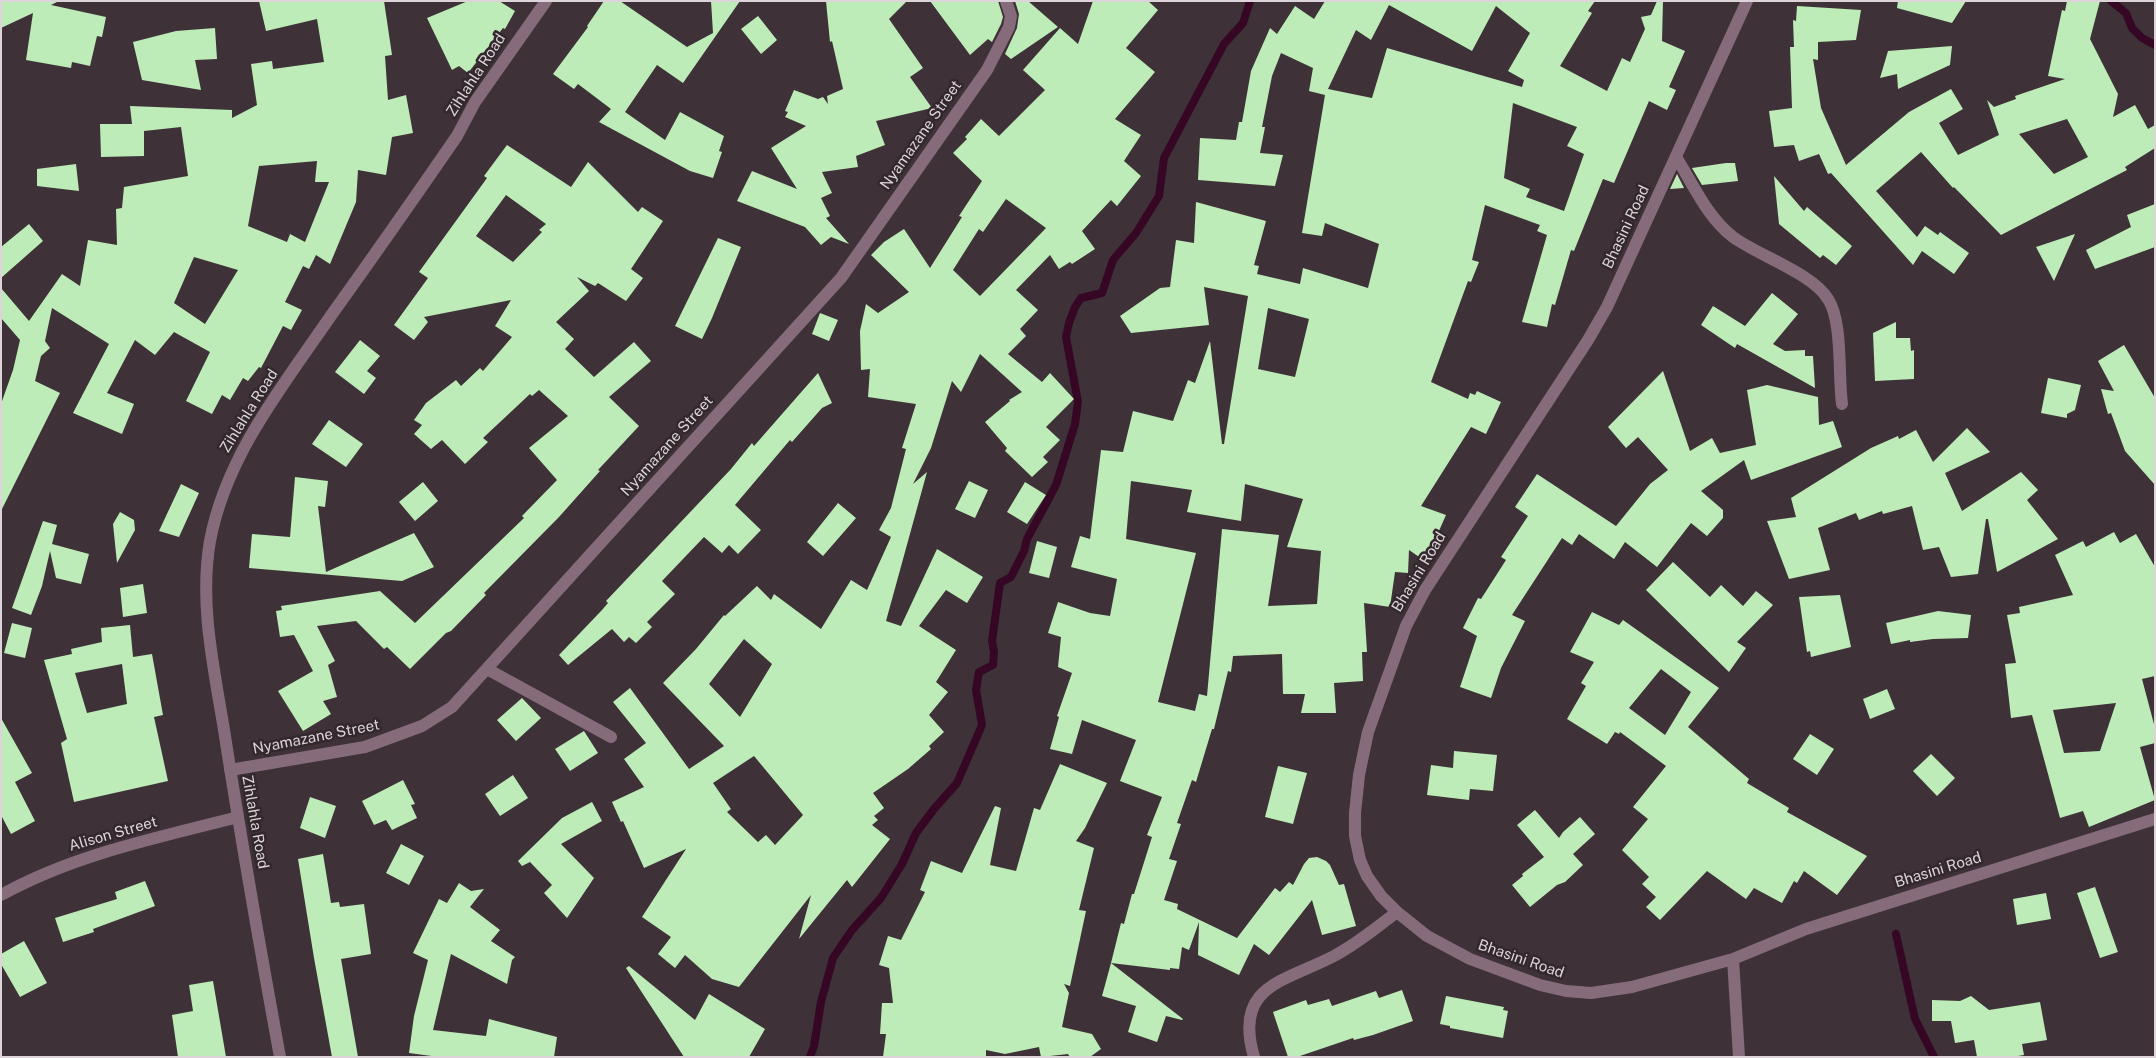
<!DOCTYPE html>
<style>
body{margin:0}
#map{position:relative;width:2156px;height:1058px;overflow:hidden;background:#3e3238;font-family:"Public Sans",sans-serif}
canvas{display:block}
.frame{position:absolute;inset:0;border:2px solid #dcd4d8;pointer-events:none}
</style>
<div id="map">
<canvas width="2156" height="1058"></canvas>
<div class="frame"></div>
</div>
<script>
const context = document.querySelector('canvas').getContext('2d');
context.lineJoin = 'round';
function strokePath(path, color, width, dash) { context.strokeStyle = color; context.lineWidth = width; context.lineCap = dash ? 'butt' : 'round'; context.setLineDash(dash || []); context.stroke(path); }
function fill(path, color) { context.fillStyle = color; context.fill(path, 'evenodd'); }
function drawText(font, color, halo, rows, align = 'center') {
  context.font = font + ' "Public Sans",sans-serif'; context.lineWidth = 5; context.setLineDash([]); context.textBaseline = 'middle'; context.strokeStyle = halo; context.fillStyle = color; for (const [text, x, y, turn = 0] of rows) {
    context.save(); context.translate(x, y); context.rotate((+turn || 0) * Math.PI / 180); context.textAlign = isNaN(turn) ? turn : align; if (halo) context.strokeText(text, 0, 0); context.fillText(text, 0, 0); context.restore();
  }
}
const stream = new Path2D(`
 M2111,1L2126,13L2132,28L2142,38L2155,45
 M1896,934L1915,1019L1934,1057
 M810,1057L814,1046L821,1002L833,958L852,930L881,898L902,864L916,833L934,809L957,783L982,725L976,690L979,672L993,665L994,652L992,641L1000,583L1011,577L1024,551L1027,539L1056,485L1075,424L1078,402L1066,337L1069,323L1075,307L1081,298L1102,293L1113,260L1136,233L1159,196L1164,158L1224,44L1243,23L1250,1`);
const building = new Path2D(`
 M1,1H59L51,5L106,17L102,37L97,36L90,66L72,62L71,68L26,60L33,13L1,28Z
 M259,1H384L392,55L385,56L388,100L406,95L413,133L392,137L386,175L358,170L356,202L330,264L316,255L309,269L303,266L285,302L302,310L291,330L283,326L261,368L259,367L248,381L243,378L230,400L222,395L212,414L186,401L210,352L174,332L155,355L135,340L107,393L134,404L122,434L73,413L109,344L52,308L45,341L50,348L41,356L35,381L60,393L1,511V404L13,370L20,340L1,318V288L29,321L62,274L80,286L88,240L117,245L116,209L122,208L124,187L188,176L181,127L144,131V156L101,157L100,124H132L130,106L232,110V118L257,105L251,64L272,61L273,69L324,62L317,19L266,31ZM317,161L315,182H329L305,242L290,234L287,242L248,226L259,166ZM194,257L238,270L205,324L174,303Z
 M468,1H499L515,11L505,29L503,28L468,73L459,66L452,70L427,18Z
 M604,1H620L687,47L713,33L711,1H740L683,83L657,65L625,112L665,140L680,112L724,136L719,151L722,152L713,178L690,171L599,122L611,109L578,84L574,89L553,74L588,27L587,26Z
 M826,1H907L889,19L923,68L910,77L932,108L876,121L885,145L856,156L858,167L822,172L832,193L821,198L830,216L826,218L849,244L831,237L821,245L805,227L737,201L752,171L797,189L771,148L806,126L785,117L788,112L785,111L794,90L818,99L823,97L828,104L827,96L843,89L832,41L830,42Z
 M930,1H998L1003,17L1001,24L992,42L988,39L970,55Z
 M1015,1H1028L1058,27L1011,59L1005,54L1017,28L1019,14Z
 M1093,1H1148L1158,10L1126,48L1155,72L1115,119L1141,135L1124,161L1141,176L1117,206L1111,200L1082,231L1095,249L1072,264L1070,262L1059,269L1050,255L1016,290L1038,310L1020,329L1026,336L1008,354L1042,382L1050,373L1074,399L1046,427L1060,440L1043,457L1048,462L1032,477L1005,451L1007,448L985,422L1010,401L1009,400L1022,392L980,354L961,392L952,381L931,448L913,484L927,472L886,621L901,626L937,549L983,577L967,603L946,590L919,626L956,650L936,682L948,692L929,715L944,732L929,746L931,749L908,769L873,793L884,808L874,816L878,820L872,825L890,839L852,887L847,880L799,939L811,895L739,987L712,979L685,955L675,968L658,954L671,937L642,917L686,849L644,868L623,821L621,822L612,802L644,787L624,759L646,743L613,702L630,688L689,769L724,746L663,683L696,649L724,615L725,616L757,586L771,600L774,594L821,629L851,580L867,590L891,537L879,530L891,508L906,449L902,448L916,404L868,397L870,369L861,370L860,331L866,304L878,313L909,292L871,255L884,242L904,229L930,268L962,217L959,216L982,181L953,153L967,139L965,137L981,119L999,136L1045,90L1023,70L1060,28L1078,44ZM1006,199L1046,228L980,296L953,270L979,229L983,232ZM744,639L772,664L740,717L709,684ZM754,756L803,815L775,845L766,835L758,842L727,812L731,809L713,783Z
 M1325,1H1595L1588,11L1592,13L1560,66L1607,91L1622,58L1630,62L1645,29L1641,17L1651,15L1657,1H1663L1662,41L1685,51L1669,87L1676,90L1667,110L1649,101L1614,183L1603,179L1574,251L1571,250L1555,305L1552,304L1547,327L1522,322L1547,235L1537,231L1540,225L1485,205L1472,260L1479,262L1471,282L1468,281L1431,382L1468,399L1470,393L1475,395L1477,391L1501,402L1486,434L1471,427L1421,506L1446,515L1434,542L1438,545L1425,561L1409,550L1408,573L1395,572L1390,607L1364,603L1367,652H1362L1363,681L1334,683L1336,713H1301L1305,694H1283L1282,654L1233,656L1231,672L1228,671L1214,729H1212L1196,782L1192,780L1177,823L1181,824L1169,859L1177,861L1164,900L1178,904L1177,909L1237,938L1275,888L1280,892L1289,882L1293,885L1304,864L1309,858L1317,857L1326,861L1330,865L1339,885L1344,884L1356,926L1322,935L1312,900L1269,955L1254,944L1239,975L1198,955L1199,922L1189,950L1182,947L1179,969L1170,968V970L1111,963L1121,923L1124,924L1132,894H1134L1152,837L1147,835L1162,797L1120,781L1136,740L1082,720L1072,754L1050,749L1059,717L1057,716L1072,673L1058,667L1061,637L1048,633L1058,602L1090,613L1110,616L1117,579L1071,567L1080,536L1090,539L1101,450L1123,452L1133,411L1173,421L1188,380L1195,383L1210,341L1222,444H1224L1248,296L1204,287L1209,325L1131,333L1120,316L1160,288L1170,287L1176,240L1194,243L1196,202L1266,221L1254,265L1259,266L1257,274L1300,284L1303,268L1368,288L1379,244L1325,223L1322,236L1302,233L1325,95L1309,91L1313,68L1281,53L1272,76L1262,127H1265L1260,153L1283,155L1275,186L1198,180L1200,138L1236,140L1239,122H1242L1251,71L1270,28L1277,34L1295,6L1314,19ZM1389,5L1472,51L1496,6L1530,33L1508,71L1524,80L1522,87L1387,48L1372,98L1328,89L1356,30L1371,40ZM1513,103L1577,127L1567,146L1584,154L1564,211L1526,197L1530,189L1504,178ZM1268,308L1309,319L1295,377L1258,369ZM1131,481L1192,490L1187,512L1241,521L1245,484L1303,499L1287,547L1321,551L1317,604L1268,606L1279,535L1222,529L1207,696L1199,694L1195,711L1158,702L1196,553L1126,539Z
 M1898,1H1966L1952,23L1897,8Z
 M2067,1H2100L2090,39L2118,94L2113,117L2135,105L2148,129L2155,125V148L2125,167L2127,170L2001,235L1954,187L1953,188L1921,152L1876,191L1917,237L1925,226L1938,235L1940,232L1969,253L1954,274L1922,251L1913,265L1831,173L1828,174L1819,154L1799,161L1794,145L1774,147L1769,111L1792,108L1790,47H1794L1793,20L1796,21L1797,6L1861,10L1856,40L1818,42V60L1813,59L1821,108L1846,165L1909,112L1951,89L1963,109L1939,123L1958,155L1999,135L1987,100L1994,107L2016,99L2015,96L2065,79L2048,76L2062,10L2065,11ZM2067,119L2088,157L2054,174L2019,134Z
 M758,16L777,40L761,54L741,29Z
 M215,28L217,59L195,60L201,90L142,80L133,42L176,31Z
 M1952,46L1950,65L1898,89L1897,74L1880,78L1888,51Z
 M507,145L571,187L588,162L638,212L642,207L663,221L631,269L643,278L626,301L598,283L595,286L577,277L589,291L556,322L574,339L565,349L594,377L634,342L651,361L609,397L639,426L598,470L600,471L559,517L484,593L486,595L451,631L446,633L410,669L387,647L384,649L356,621L317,626L335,661L328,665L337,697L323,701L331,714L303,731L278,691L313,671L294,635L280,637L276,611L282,610L281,606L380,591L415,623L524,518L522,516L557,480L529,448L568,416L539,390L532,396L530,394L483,438L488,442L465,464L442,440L431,449L414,434L422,425L414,420L426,403L456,380L461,386L480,368L483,371L512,337L495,326L511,300L424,317L428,322L414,340L394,325L428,278L419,272L487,178L484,176ZM506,195L546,224L539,230L542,232L513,262L476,236Z
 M1726,163H1735L1738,181L1702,185L1692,168Z
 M76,164L79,191L37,186V169Z
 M1677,174L1684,188L1670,189Z
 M1774,176L1804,211L1807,207L1852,246L1836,265L1823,255L1820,258L1779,224Z
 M2155,204V247L2095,269L2086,250L2131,227L2127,215Z
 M29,224L43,241L1,278V247Z
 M2075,234L2054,281L2036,247Z
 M718,238L741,247L712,318L702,339L675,326Z
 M1772,293L1798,314L1773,344L1785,351L1805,350V356H1813L1815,388L1737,344L1735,348L1701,325L1713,306L1745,326Z
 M820,313L838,320L829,341L812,334Z
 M1896,322V338H1910L1911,351L1914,350V379L1875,381L1873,333Z
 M360,340L380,356L367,371L376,378L364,394L335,372Z
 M2124,345L2155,398V485L2125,451L2111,413L2108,414L2101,389L2114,391L2098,361Z
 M1663,371L1690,451L1712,438L1720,453L1756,445L1747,390L1767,385L1818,397L1819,425L1833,421L1842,447L1751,480L1744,460L1701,491L1723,510V518L1707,536L1691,523L1657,567L1625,542L1614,559L1579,534L1572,545L1562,538L1512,615L1525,621L1501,668L1491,698L1460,687L1477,636L1463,628L1478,598L1481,599L1506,560L1501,557L1528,516L1515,507L1537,474L1616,526L1650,484L1668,470L1638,437L1626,448L1608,427Z
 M818,373L832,403L822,408L792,442L790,440L735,505L761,530L738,554L729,545L722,553L704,537L662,581L675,594L647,622L652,627L636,643L629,637L624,642L612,629L568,665L559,655L602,610L608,603L606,601L731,469L752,443L754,446Z
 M2048,378L2081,385L2075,410L2067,414V418L2041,413Z
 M329,420L363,444L346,467L312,444Z
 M1967,428L1990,452L1945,473L1962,511L2021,472L2038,490L2027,500L2058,539L1997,572L1988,519H1986L1978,574L1951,577L1939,547L1923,550L1912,506L1883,514L1882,511L1859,520L1856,513L1818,528L1830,570L1789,579L1767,521L1796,517L1791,498L1871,448L1898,436L1899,439L1916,430L1933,462Z
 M295,477L328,481L325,507L318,506L326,572L414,533L434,567L402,581L249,568L252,534L290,537Z
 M969,481L988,490L975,518L955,509Z
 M423,482L438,501L415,521L399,502Z
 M1025,482L1046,495L1027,524L1007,512Z
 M181,484L199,493L179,537L159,531Z
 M838,503L856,518L823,556L807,542Z
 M120,512L134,520L135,530L117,563L113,524Z
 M43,521L57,525L52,544L89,554L81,584L56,578L50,551L42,586L31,615L12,608Z
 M2114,532L2120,543L2136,534L2155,567V676L2142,679L2155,728V743L2140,747L2155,800L2089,827L2083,811L2060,818L2032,715L2011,718L2005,664L2016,663L2007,615L2020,613L2019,607L2073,595L2055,555L2083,541L2086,547ZM2116,703L2100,751L2064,753L2053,710Z
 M1037,541L1057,547L1049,578L1029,573Z
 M1673,562L1710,597L1721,585L1743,606L1756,591L1773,605L1737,642L1746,648L1729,672L1646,590Z
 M143,584L147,613L123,617L120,588Z
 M1840,595L1851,647L1811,657L1810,651L1807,652L1799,597Z
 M1938,611L1971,615L1968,638L1933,639L1910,642V640L1891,644L1886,623Z
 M1592,612L1619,625L1623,620L1719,688L1688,727L1749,779L1747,783L1789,808L1787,812L1867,856L1837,895L1804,871L1797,883L1794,881L1782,903L1754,888L1746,899L1707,871L1660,920L1646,907L1656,897L1642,884L1649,877L1622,850L1648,819L1633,807L1666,766L1620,732L1619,734L1615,732L1607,744L1567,719L1586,686L1581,683L1594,662L1570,652ZM1661,669L1691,692L1665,735L1629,708Z
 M12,623L32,628L25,658L4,653Z
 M130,625L133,657L152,654L163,715L154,717L168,781L74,802L61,743L67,739L44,660L72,654L71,649L102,642L101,628ZM122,664L127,704L87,713L75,673Z
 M1887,689L1895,709L1870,719L1863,699Z
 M522,698L541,718L516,741L497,720Z
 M1,718L32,773L15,782L35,821L11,834L1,815Z
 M584,731L598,753L570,771L555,749Z
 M1810,734L1834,749L1817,775L1793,759Z
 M1454,751L1497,755L1493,791L1470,789L1469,800L1427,795L1431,765L1453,768Z
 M1931,754L1955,778L1937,796L1913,771Z
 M1060,764L1107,783L1085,828L1076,841L1094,848L1079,910L1086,911L1070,986L1064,984L1069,993L1062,1027L1092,1034L1101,1049L1090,1057H1070L1068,1054L1041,1057L1039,1047L1005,1054L986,1050V1057H883L886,1034H880L882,1003H893L889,968L879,965L888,936L901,940L925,892L920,890L931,861L962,873L995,806L1001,808L990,865L1016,871L1034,808L1040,810Z
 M1278,766L1307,773L1293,824L1265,817Z
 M513,775L528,798L500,816L485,794Z
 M403,780L415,804L411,805L417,818L392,830L386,820L374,825L362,801Z
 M310,797L336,806L325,838L300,828Z
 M592,802L602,821L561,844L594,878L567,918L544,893L552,885L530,862L522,866L518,861L562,818Z
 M1535,810L1559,838L1563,832L1580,817L1595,834L1573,854L1583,865L1565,882L1557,885L1530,907L1512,885L1523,876L1522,874L1544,857L1517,825Z
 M401,844L424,856L409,885L386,873Z
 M323,854L331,903L339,902L340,907L364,904L371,954L341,959L358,1057H332L314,958L298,859Z
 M145,881L155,906L93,929L94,932L63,942L55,918L117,899L115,892Z
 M459,883L471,891L484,889L470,907L500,930L491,941L515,957L512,960L507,984L451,954L433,1030L486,1036L489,1019L557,1037L554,1057H439L409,1053L414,1016L428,960L413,953L439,899L447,903Z
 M2095,887L2118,952L2100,958L2077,893Z
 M2046,893L2051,919L2017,925L2013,899Z
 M24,941L47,983L20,997L1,964V954Z
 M1111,963L1183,1019L1182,1020L1166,1016L1157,1042L1128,1032L1136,1006L1102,996Z
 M629,966L695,1020L709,994L765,1029L749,1057H684L626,968Z
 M213,981L226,1057H178L172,1015L193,1011L189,985Z
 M1402,990L1413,1021L1373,1035L1354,1040L1353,1038L1297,1057H1288L1273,1012L1306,1000L1308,1005L1329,999L1332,1006L1376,991L1379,998Z
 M1446,996L1504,1007L1503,1010L1508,1011L1503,1038L1450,1028V1026L1440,1024Z
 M1971,996L1989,1010L2040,1002L2047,1040L2022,1044L2024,1055L2012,1057H1977L1974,1040L1955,1043L1951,1021H1932V1000L1960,1001Z`);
const minor = new Path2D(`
 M1747,1L1607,307L1588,340L1425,590L1406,626L1368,732L1359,775L1355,813V836L1360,860L1367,876L1381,896L1397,912L1427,936L1470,959L1540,985L1566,991L1591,993L1632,987L1733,959L1806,929L2155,819
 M1676,157C1693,184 1707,217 1733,237C1759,256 1812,273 1828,299C1843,322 1838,375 1842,404
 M487,669L611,737
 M230,770L365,747L422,726L452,707L841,278L987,70L1009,27L1011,16L1006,1
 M1,895C75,854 157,838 238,817
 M1733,959L1739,1057
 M280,1057C260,948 241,839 224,730C214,668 199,604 210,541C226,456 282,387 330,317C373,257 415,197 457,136L475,102L546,1
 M1254,1057C1233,985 1284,982 1334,956C1357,944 1376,928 1397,912`);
const streetNames = [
 ["Zihlahla Road",476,75,-57],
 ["Nyamazane Street",921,135,-55],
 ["Bhasini Road",1626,227,-65],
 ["Zihlahla Road",249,411,-58],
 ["Nyamazane Street",667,446,-48],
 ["Bhasini Road",1419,572,-59],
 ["Nyamazane Street",316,737,-11],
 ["Zihlahla Road",255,822,80],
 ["Alison Street",113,834,-16],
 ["Bhasini Road",1938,870,-17],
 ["Bhasini Road",1521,959,19]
];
strokePath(stream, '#360625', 8);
fill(building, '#beecb8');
strokePath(minor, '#866c7a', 12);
drawText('15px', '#dcd4d8', '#33282e', streetNames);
</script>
